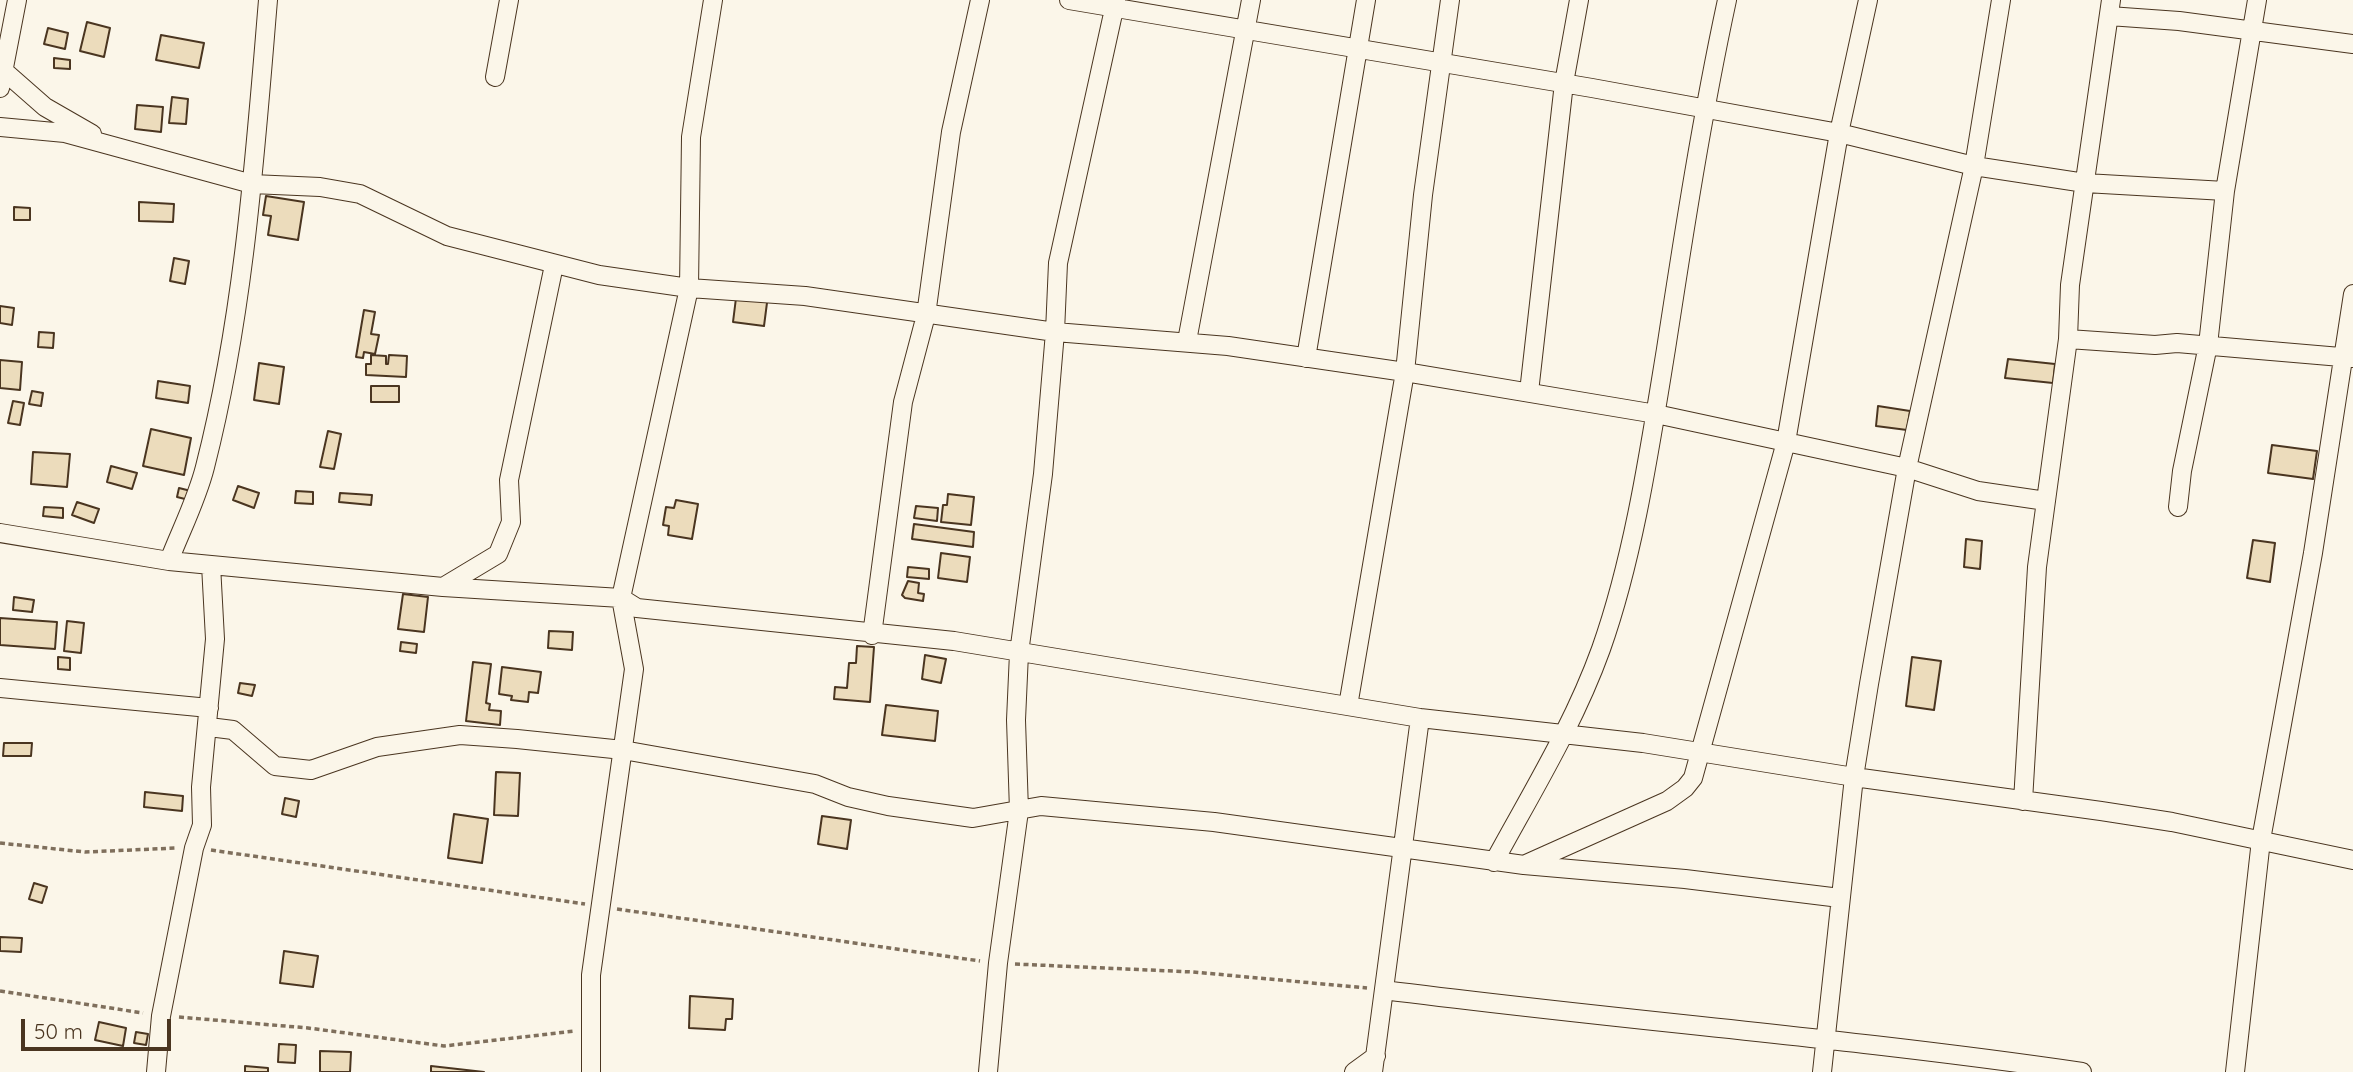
<!DOCTYPE html>
<style>
body{margin:0}
#map{position:relative;width:2353px;height:1072px;overflow:hidden;background:#fbf6e9;font-family:Quicksand,sans-serif}
canvas{display:block}
.scale{position:absolute;left:21px;top:1019px;width:150px;height:32px;box-sizing:border-box;border:4px solid #4a3520;border-top:0;padding-left:9px;font-size:21px;line-height:24px;white-space:nowrap;color:#4a3520;-webkit-text-stroke:5px #fbf6e9;paint-order:stroke}
</style>
<div id="map">
<canvas width="2353" height="1072"></canvas>
<div class="scale">50 m</div>
</div>
<script>
const context = document.querySelector('canvas').getContext('2d');
context.lineJoin = 'round';
function fill(path, color) { context.fillStyle = color; context.fill(path, 'evenodd'); }
function strokePath(path, color, width, dash) { context.strokeStyle = color; context.lineWidth = width; context.lineCap = dash ? 'butt' : 'round'; context.setLineDash(dash || []); context.stroke(path); }
const building = new Path2D(`
 M87,22L110,28L104,57L80,51Z
 M48,28L68,33L65,49L44,44Z
 M161,35L204,43L199,68L156,60Z
 M54,58L70,60V69L54,68Z
 M172,97L188,99L186,124L169,123Z
 M137,105L163,107L161,132L135,129Z
 M266,196L304,202L298,240L268,235L271,216L263,215Z
 M139,202L174,204L173,222L139,221Z
 M14,207L30,208V220H14Z
 M174,258L189,261L185,284L170,281Z
 M737,290L768,295L764,326L733,322Z
 M0,306L14,308L12,325L0,323Z
 M364,310L375,312L371,334L379,335L375,354L364,352L363,358L356,357Z
 M39,332L54,333L53,348L38,347Z
 M371,355L386,356V364H388L389,355L407,356L406,377L366,375V364H371Z
 M2008,359L2055,364L2053,383L2005,378Z
 M0,360L22,362L20,390L0,388Z
 M259,363L284,367L279,404L254,400Z
 M158,381L190,386L188,403L156,398Z
 M371,386H399V402H371Z
 M32,391L43,393L41,406L29,404Z
 M13,401L24,403L20,425L8,423Z
 M1878,406L1910,411L1907,430L1876,426Z
 M151,429L191,438L184,475L143,466Z
 M328,431L341,434L334,469L320,467Z
 M2272,445L2317,451L2313,479L2268,473Z
 M33,452L70,454L67,487L31,484Z
 M111,466L137,473L132,489L107,482Z
 M238,486L259,493L254,508L233,500Z
 M179,488L191,491L189,500L177,497Z
 M296,491L313,492V504L295,503Z
 M340,493L372,495L371,505L339,502Z
 M948,494L974,497L971,525L941,522L943,505H947Z
 M676,500L698,504L692,539L668,535L669,526L663,525L666,507L674,508Z
 M77,502L99,509L94,523L72,515Z
 M916,506L938,508L937,521L914,518Z
 M44,507L63,508V518L43,516Z
 M914,524L974,532L973,547L912,539Z
 M1966,539L1982,541L1980,569L1964,567Z
 M2253,540L2275,543L2270,582L2247,578Z
 M941,553L970,557L967,582L938,578Z
 M908,567L929,569V579L907,577Z
 M908,581L919,583L918,593L924,594L923,601L905,598L902,595Z
 M403,594L428,597L424,632L398,629Z
 M14,597L34,600L32,612L13,610Z
 M0,618L57,622L55,649L0,645Z
 M67,621L84,623L81,653L64,651Z
 M549,631L573,632L572,650L548,648Z
 M401,642L417,644L416,653L400,651Z
 M857,646L874,647L870,702L834,699L835,687L847,688L849,663H856Z
 M925,655L946,659L941,683L922,679Z
 M58,657L70,658V670L58,669Z
 M1912,657L1941,661L1934,710L1906,706Z
 M473,662L491,664L486,703L490,704L489,710L501,711L500,725L466,721Z
 M502,667L541,672L538,693L529,692L528,702L511,700L512,696L499,694Z
 M240,683L255,685L252,696L238,693Z
 M886,705L938,711L935,741L882,735Z
 M4,743H32L31,756H3Z
 M496,772L520,773L518,816L494,815Z
 M145,792L183,796L182,811L144,807Z
 M285,798L299,801L296,817L282,814Z
 M454,814L488,819L482,863L448,858Z
 M822,816L851,820L847,849L818,844Z
 M34,883L47,887L42,903L29,899Z
 M0,937L22,938L21,952L0,951Z
 M284,951L318,956L313,987L280,983Z
 M690,996L733,999L732,1019H726L725,1030L689,1028Z
 M99,1022L126,1028L123,1046L95,1040Z
 M136,1032L148,1034L146,1045L134,1043Z
 M279,1044L296,1045L295,1063L278,1062Z
 M320,1051L351,1052L350,1072H320Z
 M245,1066L268,1068V1072H245Z
 M431,1066L484,1072H431Z`);
const path = new Path2D(`
 M0,843L85,852L176,848
 M211,850L585,904
 M617,909L980,961
 M1015,964L1193,972L1367,988
 M0,991L143,1013
 M179,1017L308,1028L444,1046L575,1031`);
const street = new Path2D(`
 M1069,0L1592,88L1839,133L1974,166L2085,183L2225,191
 M2109,16L2179,21L2353,44
 M4,71L45,107L92,134
 M495,77L509,0
 M0,88L17,0
 M0,127L65,133L252,184L320,187L360,194L447,236L599,275L689,288L805,296L1055,332L1228,346L1405,372L1656,414L1907,468L1978,491L2046,501
 M2068,339L2155,345L2177,343L2353,358
 M1187,341L1251,0
 M1306,358L1366,0
 M1529,392L1564,83L1579,0
 M2178,507L2182,471L2208,345L2225,191L2257,0
 M0,533L169,561L443,587L621,598L637,608L954,641L1420,718L1643,743L1854,777L2101,811L2172,822L2353,860
 M169,561C181,530 197,499 205,467C244,315 255,156 268,0
 M443,587L498,554L511,522L509,480L554,265
 M872,635L903,402L926,315L951,132L980,0
 M0,688L209,708
 M1348,706L1405,372L1423,195L1450,0
 M209,727L233,730L275,766L311,770L377,747L460,735L517,739L623,750L815,784L848,797L888,806L973,818L1041,806L1214,822L1524,865L1685,879L1840,898
 M2023,801L2037,567L2068,339L2070,285L2111,0
 M1494,862C1532,792 1574,724 1601,649C1634,556 1650,447 1666,349C1684,232 1702,116 1727,0
 M1524,865L1667,801L1685,788L1693,778L1786,442L1839,133L1868,0
 M1384,990C1617,1020 1850,1038 2082,1072
 M156,1072L161,1016L194,848L202,825L201,787L215,639L211,565
 M591,1072V975L634,669L621,598L689,288L691,137L713,0
 M988,1072L998,963L1019,811L1016,720L1019,653L1043,474L1055,332L1058,263L1116,0
 M1354,1072L1376,1056
 M1373,1072L1420,718
 M1822,1072L1854,777L1869,684L1907,468L1974,166L2001,0
 M2235,1072L2261,840L2313,553L2353,294`);
fill(building, '#ecdcbc');
strokePath(building, '#4a3520', 2);
strokePath(street, '#4a3520', 20);
strokePath(path, '#7f6f5c', 3.5, [5, 3.5]);
strokePath(street, '#fbf6e9', 18);
</script>
